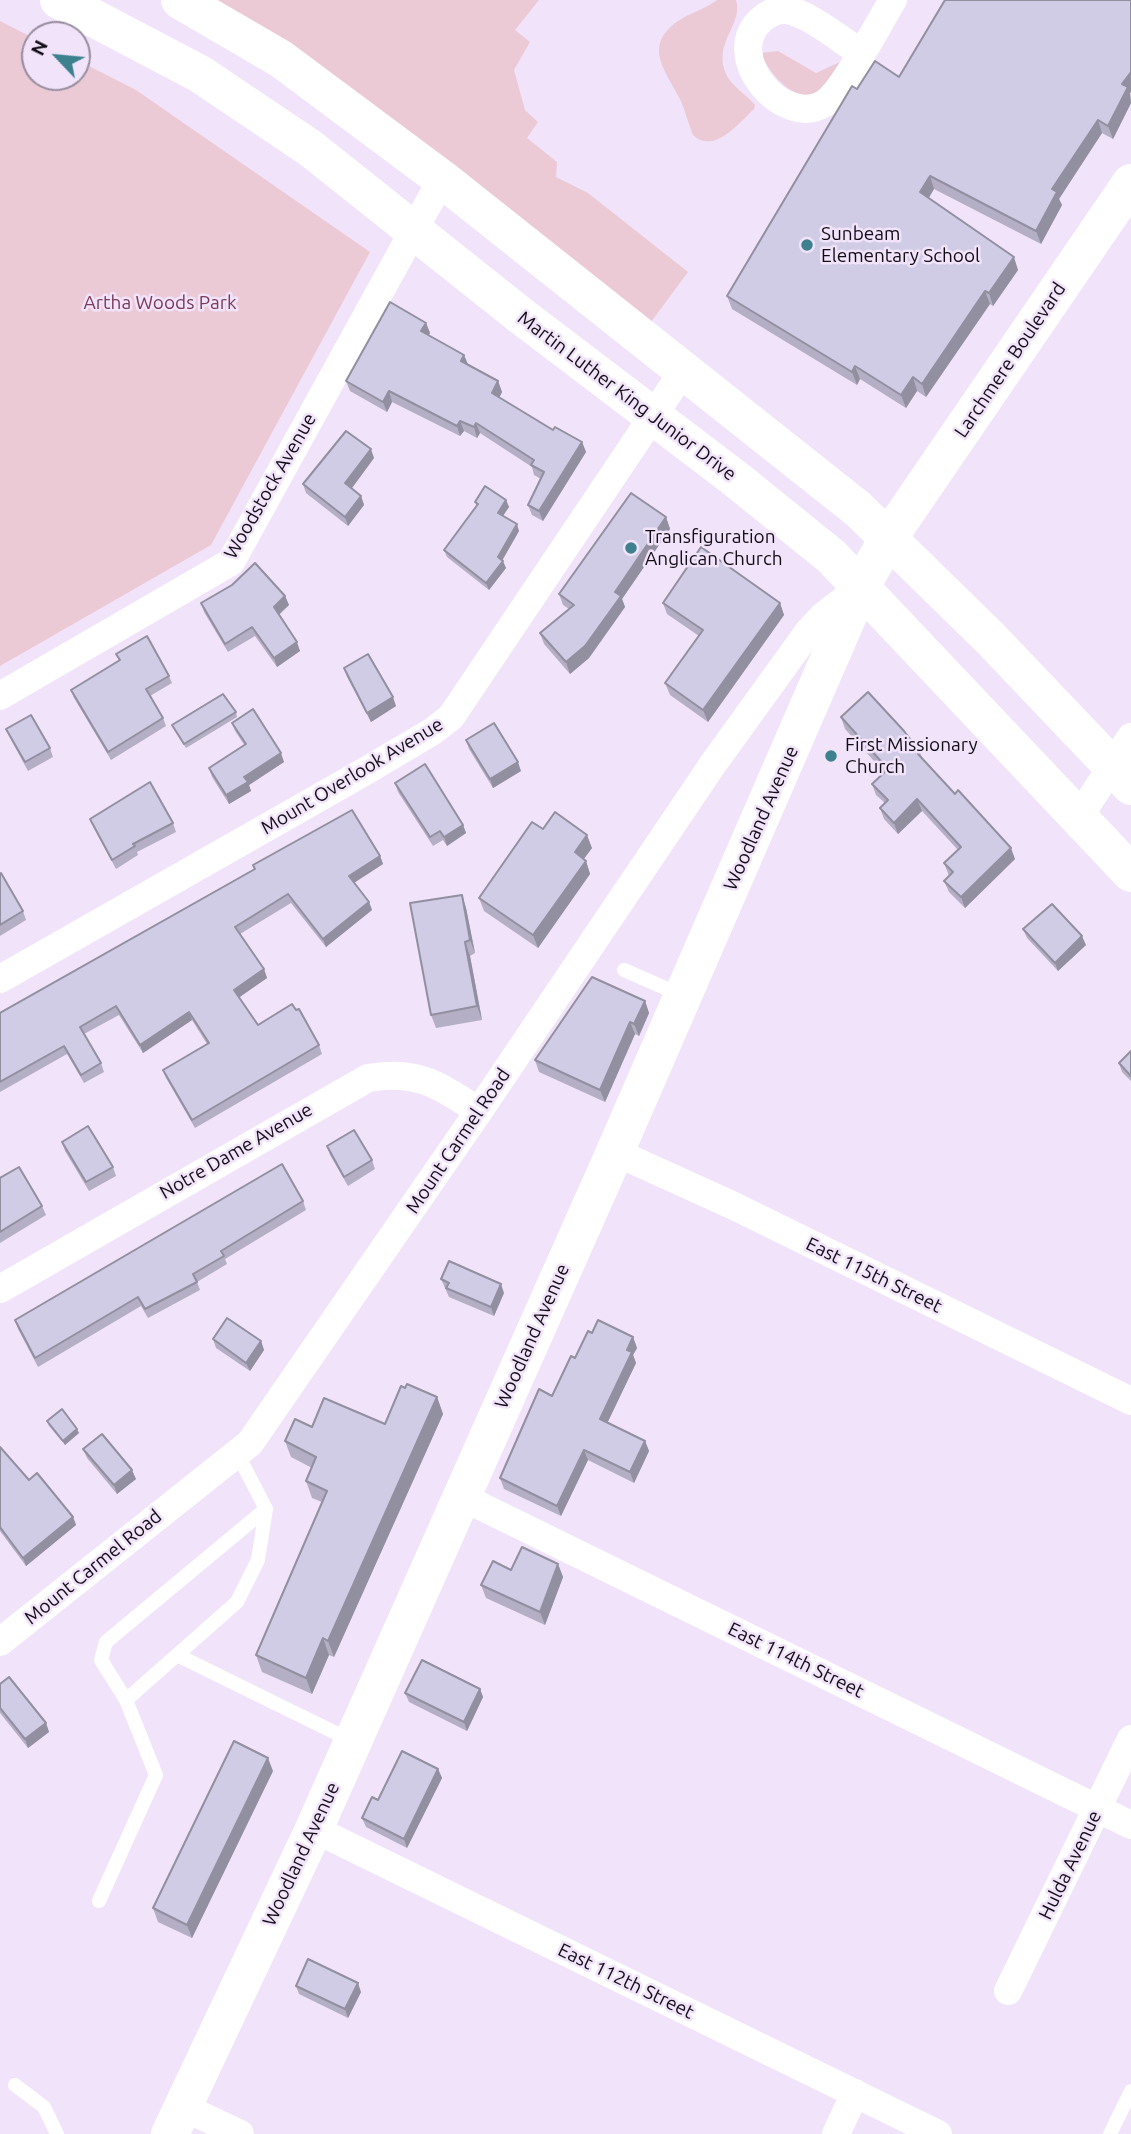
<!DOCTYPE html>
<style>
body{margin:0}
#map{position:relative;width:1131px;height:2134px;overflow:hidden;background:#f1e3fa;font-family:Ubuntu,sans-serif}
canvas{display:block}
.north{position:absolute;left:21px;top:21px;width:70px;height:70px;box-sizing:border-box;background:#f1e3fa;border:2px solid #988d9e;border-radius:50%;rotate:296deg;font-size:19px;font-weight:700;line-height:28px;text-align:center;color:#120d14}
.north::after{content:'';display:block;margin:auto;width:24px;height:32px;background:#3d818f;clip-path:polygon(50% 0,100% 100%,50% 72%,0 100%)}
</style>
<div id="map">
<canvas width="1131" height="2134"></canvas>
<div class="north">N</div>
</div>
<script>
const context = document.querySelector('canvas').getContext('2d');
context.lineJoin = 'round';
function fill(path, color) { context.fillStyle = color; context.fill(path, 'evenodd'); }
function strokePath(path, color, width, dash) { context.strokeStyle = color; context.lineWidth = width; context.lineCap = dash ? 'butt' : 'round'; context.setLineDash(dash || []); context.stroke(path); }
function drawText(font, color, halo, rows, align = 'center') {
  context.font = font + ' Ubuntu,sans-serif'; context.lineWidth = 5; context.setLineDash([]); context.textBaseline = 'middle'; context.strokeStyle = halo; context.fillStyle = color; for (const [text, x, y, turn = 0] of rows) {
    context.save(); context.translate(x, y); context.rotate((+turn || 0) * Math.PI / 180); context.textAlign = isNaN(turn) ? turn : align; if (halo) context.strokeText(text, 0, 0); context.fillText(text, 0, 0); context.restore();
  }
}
const green = new Path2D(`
 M214,0H539L515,30L530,42L514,70L525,110L538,122L527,138L557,162L556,177L588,193L688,272L651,322Z
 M717,0H736C744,25 711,43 727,76C734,88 746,94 755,105L754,109C739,123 714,155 693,135C688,123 685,110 680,99C666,71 642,46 678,21C690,13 705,9 717,0Z
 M0,21L35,39V77H77V60L136,90L370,252L211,545L0,666Z
 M778,51L816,73L840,62C834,71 827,89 818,93C794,104 768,72 761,53Z`);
const service = new Path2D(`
 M624,970L681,995
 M237,1453L266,1509L106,1642L101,1660L126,1700L237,1602L258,1560L266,1509
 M179,1656L352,1741
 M99,1901L156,1775L126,1700
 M15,2085L44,2107L57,2134
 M1110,2134L1131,2091`);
const minor = new Path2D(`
 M860,52C842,41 807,12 786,10C777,9 768,14 762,19C720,55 783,130 825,103C844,91 879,22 893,0
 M0,696L231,562L442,179
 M1079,817L1131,737
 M0,979L364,772L433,731L451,717L684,370
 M615,1152L734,1206L1131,1401
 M0,1289L368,1078C417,1069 440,1086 479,1111
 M460,1496L1131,1825
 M0,1642L250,1443L479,1111L713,764L809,631L823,616L858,589
 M314,1829L938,2134
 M1008,1991L1131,1739
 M183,2107L240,2134
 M836,2134L855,2093`);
const secondary = new Path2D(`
 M59,0L200,74L310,148L520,315L737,480L832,557L1131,873
 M180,0L281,59L442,179L858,509L991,639L1131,786
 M170,2134L314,1829L615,1152L860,588L889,537L1131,183`);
const wall = new Path2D(`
 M1131,0V92L1130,93L1131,103L1113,139L1102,133L1059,199L1062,205L1041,244L934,189L929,198L1018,270L993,306L990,304L926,397L917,391L906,408L860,379L857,385L732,309L727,296L857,89L899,77Z
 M426,323L430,333L429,335L464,355L468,364L498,381L502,392L499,398L553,430L582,442L586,452L543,521L532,515L528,505L541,479L534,475L532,467L480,433L477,438L464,431L460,436L392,402L387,412L350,391L346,381Z
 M374,458L352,488L361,496L364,505L348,526L306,493L303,484Z
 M506,500L509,507L503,516L519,531L502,561L506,568L489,590L447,557L444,550L477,507L475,502Z
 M666,517L670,529L622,599L625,607L589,658L570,674L544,644L540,633L569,609L563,605L559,594Z
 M285,596L289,605L279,615L300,651L277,667L255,636L228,652L204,612L201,603Z
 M663,603H780L784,615L708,722L670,695L665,683L699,636L667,614Z
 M116,654L169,676L172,683L150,696L163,718L166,726L111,760L74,698L71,690L119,661Z
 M344,668L396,706L371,722L347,677Z
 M236,712L237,717L186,748L172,725Z
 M841,717L920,752L922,758L1015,859L965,908L949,892L944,881L949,876L944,863L958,850L922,811L898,834L884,819L880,808L885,803L876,795L872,784L884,772L845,729Z
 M232,723L284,762L249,785L251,791L229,804L212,777L209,768L245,746L235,731Z
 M6,729L50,748L53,757L28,771L10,738Z
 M466,740L521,771L493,788L469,749Z
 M395,783L463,825L466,833L447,846L443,840L433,846L398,792Z
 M90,819L173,823L176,832L137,852L138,855L116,869L94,828Z
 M543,829L592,848L584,859L586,861L590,874L538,948L484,911L479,898Z
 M380,856L383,864L354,883L369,902L372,910L326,947L291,903L240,934L264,969L267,978L238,997L258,1025L319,1045L322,1054L195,1128L166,1078L163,1070L207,1044L192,1020L143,1053L119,1015L84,1034L101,1063L104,1072L84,1083L67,1054L0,1092V1013L254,869L253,865Z
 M0,874L23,911L26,920L0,936Z
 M462,895L466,908L475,953L470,956L482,1020L436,1028L431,1015Z
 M1023,929L1086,945L1058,971L1027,938Z
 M645,1001L649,1013L639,1036L635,1034L605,1102L539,1072L535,1060Z
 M1131,1051V1081L1122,1072L1119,1063Z
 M62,1142L113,1167L116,1176L89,1191L65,1151Z
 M327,1146L372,1160L375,1169L348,1186L330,1155Z
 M0,1178L42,1206L46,1215L0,1243Z
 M303,1201L306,1210L225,1259L227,1264L197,1282L200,1290L148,1318L141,1306L38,1367L18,1329L15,1320Z
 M441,1279L504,1293L494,1316L449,1297Z
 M592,1333L633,1337L637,1348L633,1355L636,1363L607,1423L645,1441L649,1451L634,1483L588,1460L561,1516L504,1489L500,1478Z
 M213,1339L261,1341L264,1350L250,1371L216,1348Z
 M437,1397L443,1414L334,1657L329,1655L312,1694L262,1672L256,1655L322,1502L312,1498L306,1481L312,1468L291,1457L285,1441L312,1427L385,1424Z
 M47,1421L79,1433L65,1445L49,1426Z
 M0,1447L29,1480L73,1517L76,1525L26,1566L0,1531Z
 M83,1449L136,1479L117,1494L87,1458Z
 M558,1564L563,1577L545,1625L486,1598L481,1585L511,1570Z
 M0,1684L46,1723L49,1732L28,1748L0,1713Z
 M480,1689L483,1697L467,1731L409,1702L405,1693Z
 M438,1769L442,1778L407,1848L366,1827L362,1818Z
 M273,1771L192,1938L158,1922L153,1908Z
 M296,1986L361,1992L348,2018L299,1994Z`);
const shadedWall = new Path2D(`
 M1131,72V92L1130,93L1131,103L1113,139L1108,126L1122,84Z
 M1098,120L1102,133L1059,199L1062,205L1041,244L1036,231L1052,189Z
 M930,176L934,189L924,205L920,192Z
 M1014,257L1018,270L993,306L989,293Z
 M985,291L990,304L926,397L922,384Z
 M426,323L430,333L425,341L421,331Z
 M464,355L468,365L461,361Z
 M855,366L860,379L857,385L852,372Z
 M913,377L917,391L906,408L901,395Z
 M498,381L502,392L496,404L492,393Z
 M389,391L392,402L387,412L383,402Z
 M460,421L464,431L460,436L457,426Z
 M476,423L480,433L477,438L474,427Z
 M582,442L586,452L543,521L539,511Z
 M371,449L374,458L349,492L345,483Z
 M361,496L364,505L348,526L345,517Z
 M506,500L509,507L500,520L498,513Z
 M666,517L670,529L622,599L625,607L589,658L570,674L566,662Z
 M517,524L519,531L500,564L498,557Z
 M503,561L506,568L489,590L486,583Z
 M285,596L289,605L277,616L274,607Z
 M780,603L784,615L708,722L703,710Z
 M297,642L300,651L277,667L274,658Z
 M393,697L396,706L371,722L367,713Z
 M281,753L284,762L249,785L251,791L229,804L226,795L244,777Z
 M518,762L521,771L493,788L490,779Z
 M917,799L922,811L898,834L894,823Z
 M463,825L466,833L447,846L444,837Z
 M587,835L592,848L579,865L575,852Z
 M1011,848L1015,859L965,908L961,897Z
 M380,856L383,864L352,884L349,876Z
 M586,861L590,874L538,948L533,935Z
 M462,895L466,908L475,953L470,940Z
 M369,902L372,910L326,947L323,939Z
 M1082,936L1086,945L1058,971L1055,963Z
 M465,942L470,956L482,1020L477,1006Z
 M264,969L267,978L237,999L234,990Z
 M645,1001L649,1013L639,1036L634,1024Z
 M189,1012L192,1020L143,1053L140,1045Z
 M630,1022L635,1034L605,1102L600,1090Z
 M501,1284L504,1293L494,1316L491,1307Z
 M633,1337L637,1348L633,1355L636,1363L604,1430L600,1419L627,1350Z
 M261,1341L264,1350L250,1371L246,1363Z
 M437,1397L443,1414L334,1657L328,1641Z
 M77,1429L79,1433L65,1445L63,1441Z
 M645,1441L649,1451L634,1483L630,1472Z
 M584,1450L588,1460L561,1516L557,1506Z
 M132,1470L136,1479L117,1494L114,1485Z
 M73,1517L76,1525L26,1566L23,1558Z
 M558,1564L563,1577L545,1625L540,1612Z
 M323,1638L329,1655L312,1694L306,1678Z
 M480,1689L483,1697L467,1731L464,1722Z
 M46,1723L49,1732L28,1748L25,1739Z
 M268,1758L273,1771L192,1938L187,1925Z
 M438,1769L442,1778L407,1848L404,1839Z
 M358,1983L361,1992L348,2018L345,2009Z`);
const building = new Path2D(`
 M945,0H1131V72L1122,84L1128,87L1108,126L1098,120L1052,189L1057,192L1036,231L930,176L920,192L1014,257L989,293L985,291L922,384L913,377L901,395L855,366L852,372L727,296L852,86L857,89L875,61L899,77Z
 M390,302L426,323L421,331L464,355L461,361L498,381L492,393L553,430L555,427L582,442L539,511L528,505L544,472L531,465L534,460L476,423L474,427L460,421L457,426L389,391L383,402L346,381Z
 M346,431L371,449L345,483L361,496L345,517L303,484Z
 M485,486L506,500L498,513L517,524L498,557L503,561L486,583L444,550L478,504L475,502Z
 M631,493L666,517L615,592L621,596L585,646L566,662L540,633L574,605L559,594Z
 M701,547L780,603L703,710L665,683L703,630L663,603Z
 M255,563L285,596L274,607L297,642L274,658L252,627L225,644L201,603L232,585Z
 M147,636L169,676L146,689L163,718L108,752L71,690L120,660L116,654Z
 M368,654L393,697L367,713L344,668Z
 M868,692L904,731L920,752L918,754L955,794L958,790L1011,848L961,897L944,881L953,872L944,863L961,847L917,799L894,823L880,808L888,800L872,784L888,769L841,717Z
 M223,694L236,712L184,744L172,725Z
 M253,709L281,753L244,777L248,782L226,795L209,768L246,744L232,723Z
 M31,715L50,748L25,762L6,729Z
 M494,723L518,762L490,779L466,740Z
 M425,764L463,825L444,837L440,831L430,837L395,783Z
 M150,782L173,823L133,844L135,846L112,860L90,819Z
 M352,810L380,856L349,876L369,902L323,939L288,894L235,927L264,969L234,990L258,1025L292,1004L296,1010L299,1009L319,1045L192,1120L163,1070L209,1043L189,1012L140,1045L116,1006L80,1027L101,1063L81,1075L64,1046L0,1082V1013L255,869L253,865Z
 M555,812L587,835L575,852L586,861L533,935L479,898L532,822L543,829Z
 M1,873L23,911L0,925V874Z
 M462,895L470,940L465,942L477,1006L431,1015L410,903Z
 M1052,904L1082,936L1055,963L1023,929Z
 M592,977L645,1001L634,1024L630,1022L600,1090L535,1060Z
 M1131,1051V1076L1119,1063Z
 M88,1126L113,1167L86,1182L62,1142Z
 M354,1130L372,1160L344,1177L327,1146Z
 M282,1164L303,1201L221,1251L224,1256L193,1274L197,1282L145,1309L138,1297L35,1358L15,1320Z
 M19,1167L42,1206L0,1232V1178Z
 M449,1261L501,1284L491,1307L446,1288L449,1283L441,1279Z
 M227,1318L261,1341L246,1363L213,1339Z
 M598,1320L633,1337L627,1350L632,1352L600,1419L645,1441L630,1472L584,1450L557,1506L500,1478L539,1389L552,1396L571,1356L575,1358L588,1331L592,1333Z
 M407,1384L437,1397L328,1641L323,1638L306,1678L256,1655L327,1491L306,1481L316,1457L285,1441L295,1419L312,1427L324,1398L385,1424L401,1386L405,1388Z
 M62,1409L77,1429L63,1441L47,1421Z
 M102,1434L132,1470L114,1485L83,1449Z
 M0,1447L29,1480L37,1473L73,1517L23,1558L0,1527Z
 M522,1547L558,1564L540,1612L481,1585L493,1561L511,1570Z
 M422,1660L480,1689L464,1722L405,1693Z
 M9,1677L46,1723L25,1739L0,1708V1684Z
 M234,1741L268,1758L187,1925L153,1908Z
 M402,1751L438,1769L404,1839L362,1818L372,1797L378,1800Z
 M308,1959L358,1983L345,2009L296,1986Z`);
const markers = [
 [807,245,7,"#3d818f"],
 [631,548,7,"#3d818f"],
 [831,756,7,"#3d818f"]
];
const poiNames = [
 ["Sunbeam",821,234],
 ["Elementary School",821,256],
 ["Transfiguration",645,537],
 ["Anglican Church",645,559],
 ["First Missionary",845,745],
 ["Church",845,767]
];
const parkNames = [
 ["Artha Woods Park",160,303]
];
const streetNames = [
 ["Larchmere Boulevard",1010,360,-56],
 ["Martin Luther King Junior Drive",627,396,37],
 ["Woodstock Avenue",270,486,-60],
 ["Mount Overlook Avenue",352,776,-31],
 ["Woodland Avenue",761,818,-66],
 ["Mount Carmel Road",458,1141,-56],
 ["Notre Dame Avenue",236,1151,-30],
 ["East 115th Street",874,1275,26],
 ["Woodland Avenue",532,1336,-66],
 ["Mount Carmel Road",93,1567,-39],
 ["East 114th Street",796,1660,26],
 ["Woodland Avenue",301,1854,-65],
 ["Hulda Avenue",1070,1865,-64],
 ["East 112th Street",626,1981,26]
];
fill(green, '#ebcad6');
strokePath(service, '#fff', 14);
strokePath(minor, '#fff', 28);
strokePath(secondary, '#fff', 38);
fill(wall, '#b4afc5');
fill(shadedWall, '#928fa0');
fill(building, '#d1cce5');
strokePath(building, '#928fa0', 2);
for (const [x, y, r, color] of markers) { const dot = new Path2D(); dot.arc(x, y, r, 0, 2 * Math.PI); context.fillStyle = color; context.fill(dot); strokePath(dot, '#f1e3fa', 2.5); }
drawText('19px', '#120d14', '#f1e3fa', poiNames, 'left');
drawText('19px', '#793b56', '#f1e3fa', parkNames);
drawText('19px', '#120d14', '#f1e3fa', streetNames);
</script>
